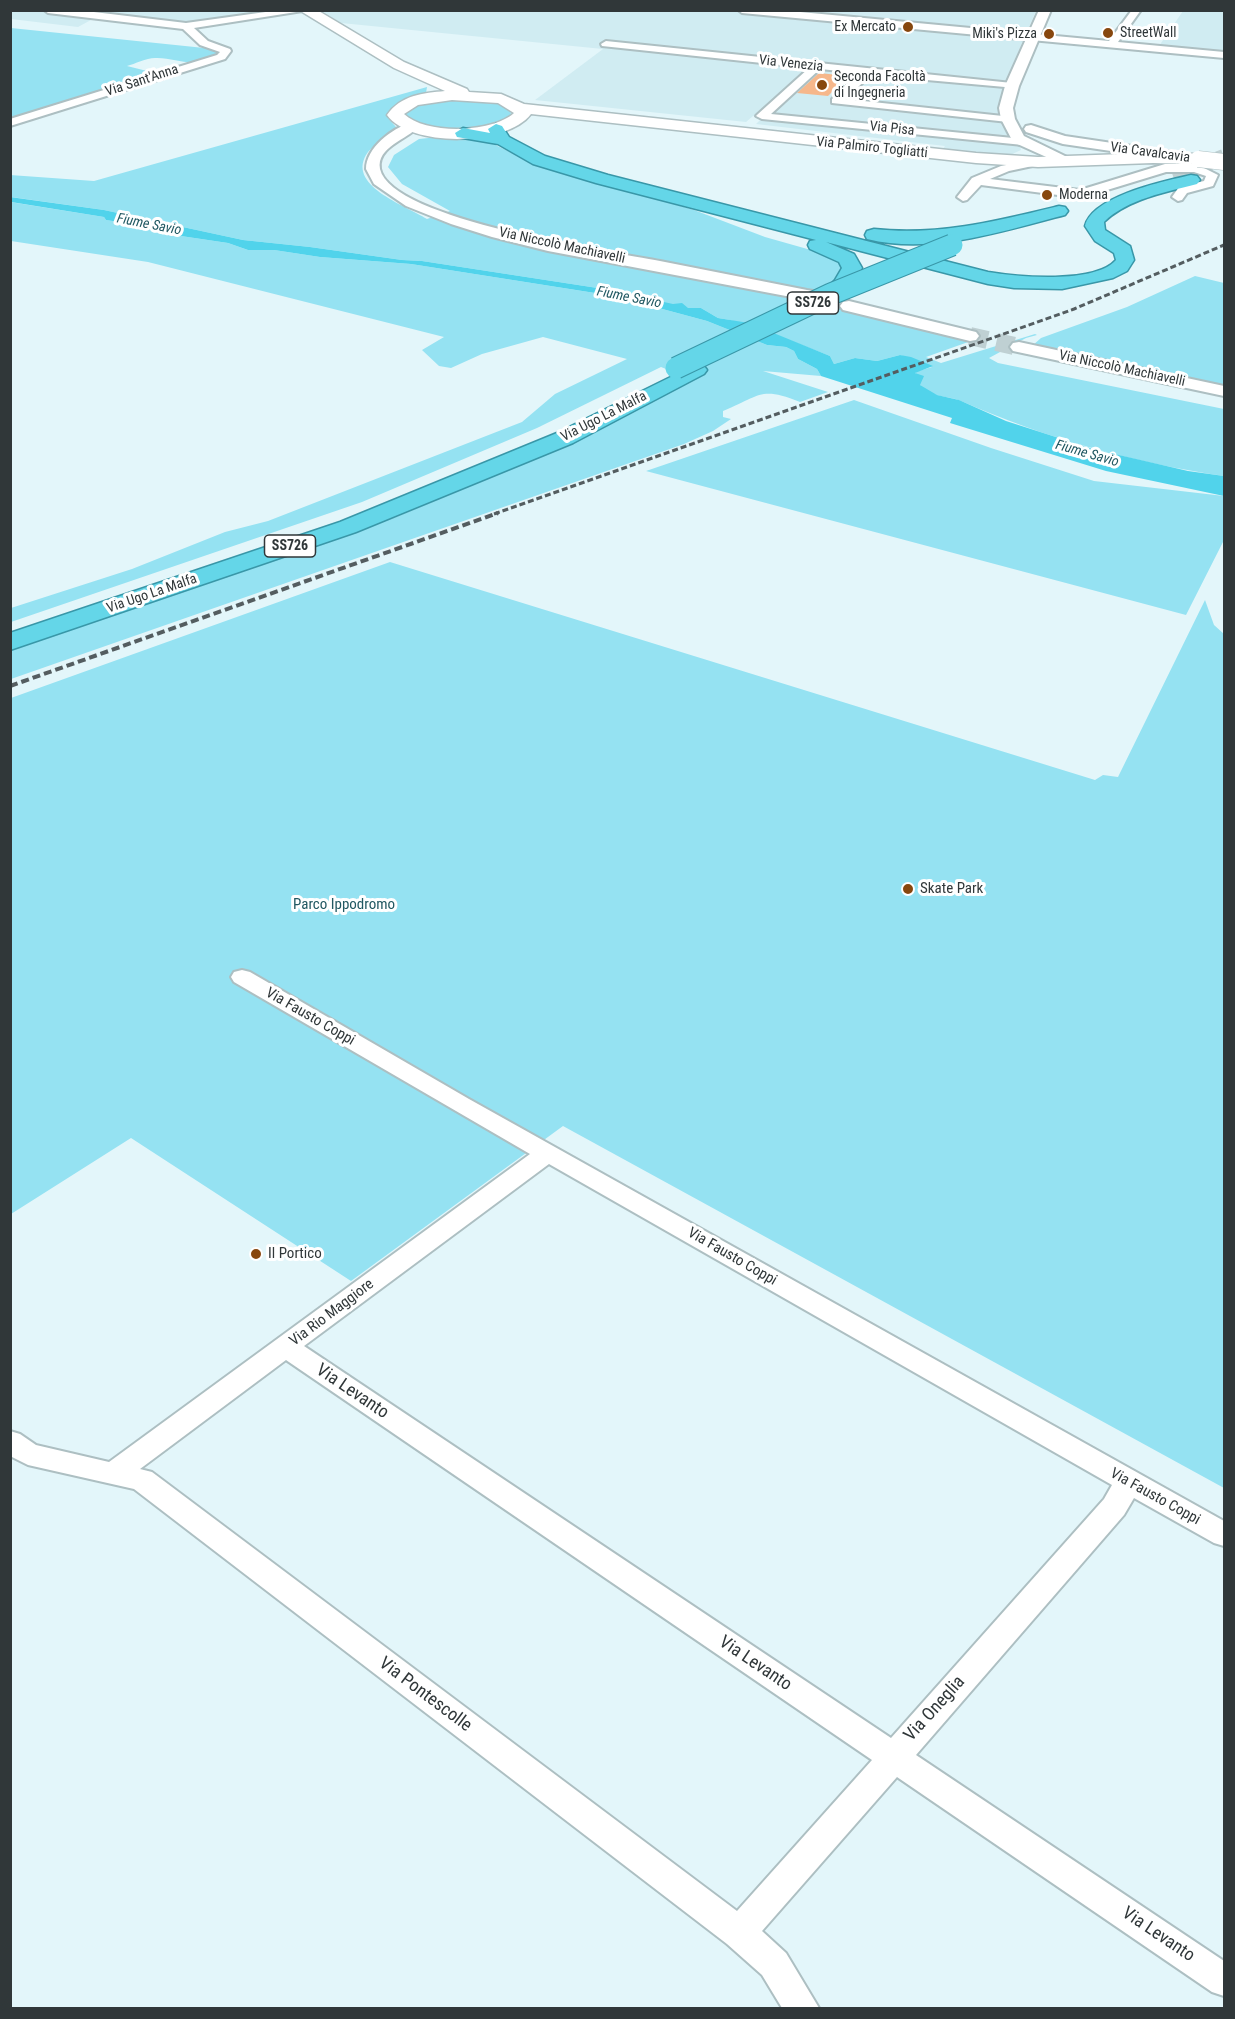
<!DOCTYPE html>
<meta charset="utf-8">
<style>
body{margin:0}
#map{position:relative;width:1235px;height:2019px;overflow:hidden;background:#e3f6fa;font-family:"Roboto Condensed",sans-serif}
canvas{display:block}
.frame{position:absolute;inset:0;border:12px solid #303739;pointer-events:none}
</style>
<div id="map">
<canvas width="1235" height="2019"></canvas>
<div class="frame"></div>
</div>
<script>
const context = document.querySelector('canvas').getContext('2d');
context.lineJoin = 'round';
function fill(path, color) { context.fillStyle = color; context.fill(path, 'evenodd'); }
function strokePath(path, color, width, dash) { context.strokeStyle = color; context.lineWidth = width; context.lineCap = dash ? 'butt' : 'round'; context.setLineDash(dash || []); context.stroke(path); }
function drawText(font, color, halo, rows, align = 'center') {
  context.font = font + ' "Roboto Condensed",sans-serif'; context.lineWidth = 6; context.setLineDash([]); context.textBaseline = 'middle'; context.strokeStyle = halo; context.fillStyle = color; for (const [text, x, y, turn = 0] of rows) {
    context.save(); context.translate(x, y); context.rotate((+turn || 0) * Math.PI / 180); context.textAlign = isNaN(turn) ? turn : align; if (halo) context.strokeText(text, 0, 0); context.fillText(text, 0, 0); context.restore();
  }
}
const built = new Path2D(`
 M11,10L276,11L184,23L102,14L78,27L11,19Z
 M322,11H1036L1019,50L999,115L1001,124L1009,137L1020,147L1021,150L1008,156L941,151L945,146L756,124L763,117L753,116L746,122L535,100L603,49L341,23Z
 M1183,11H1224V52L1159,46Z`);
const green = new Path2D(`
 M11,28L214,49L219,52C195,72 178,57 155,58C146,58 135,64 127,66L159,74L11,120Z
 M427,87L426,93L389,111L388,118L396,127L395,132C386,138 375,144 368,152C344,185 405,205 427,219L450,211L402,184L388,167L394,155L419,139L438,137L487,141L533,163L694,210L765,237L825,254L843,266L839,278L802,299L971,341L926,357L941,363L1035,334L1037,335L1026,338L989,358L998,363L1224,409V476C1134,463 1045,438 961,401C950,396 928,397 920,385C917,381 918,376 915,372L932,367L900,355L877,361L855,358L834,364L830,356L789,340L730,320L718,318L701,308H687L604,289L422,261L402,260L310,247L243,240L104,210L11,197L10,175L94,181Z
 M441,99C461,100 499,94 511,113L509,118L490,127L439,130L403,120L405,110L413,105Z
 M10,202L104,217L106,220L165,229L181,236L228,243L248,250H274L320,257L411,264L614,296L707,321L767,345L786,347L794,351L798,359L817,369L821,376L763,371L828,392L800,402C760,386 760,396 723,411V417L731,419L713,431L684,444L11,679V649L396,517L492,477L603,427L694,380L661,367L537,428L362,502L11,622V608L132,569L225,532L268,521L522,422L555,394L627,359L543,337L482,354L451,368L439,366L422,350L444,337L148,262L11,241Z
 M1195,276L1224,283V387L1032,346L1041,338L1127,307Z
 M854,400L991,448L1094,481L1224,496V540L1186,615L646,471Z
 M390,562L1095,780L1103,775L1118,777L1205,600L1214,625L1224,634V1488L563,1126L351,1281L131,1138L11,1214V698Z`);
const water = new Path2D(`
 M10,197L104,210L243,240L310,247L402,260L422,261L604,289L673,304L682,303L688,308H701L718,318L749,323L830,356L834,364L855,358L877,361L900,355L911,357L933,366L915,373L924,376L920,385L937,395L959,400L1006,421L1093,449L1188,471L1224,476V496L1106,471L950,423L952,418L821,376L817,369L798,359L794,351L786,347L767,345L707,321L614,296L411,264L320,257L274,250H248L228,243L181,236L165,229L106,220L104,217L11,202Z`);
const building = new Path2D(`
 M819,73L848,76L828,96L797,93Z`);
const tertiaryTunnel = new Path2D(`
 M970,336L1019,347`);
const trunkTunnel = new Path2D(`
 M1173,176L1224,157`);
const minor = new Path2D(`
 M44,10H77L186,23L280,10H309L194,28L208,41L230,49L231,51L225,59L10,126V119L217,55L220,52L200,45L183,29L48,13Z
 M738,10H779L1109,41L1132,10H1141L1118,42L1224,52V58L742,13Z
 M606,41L1012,83L1017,86L1016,88L871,75L845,99L1012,117V121L1008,122L832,103V99L860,73L820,69L771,114L1023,139L1029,142L1023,145L762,119L756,116L758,114L809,68L602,46L601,44Z
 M1038,159L1042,160V164L1009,171L990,179L1080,190L1165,164H1196L1218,175L1213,186L1187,193L1182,200L1178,201L1172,197L1179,187L1204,181L1206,176L1194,172H1166L1081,198L981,185L967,200L963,201L957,197L972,178L1001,166Z
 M242,970L250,972L469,1099L1224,1521V1546L1214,1543L1134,1498L1124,1515L916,1755L1224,1961V1996L1212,1992L897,1777L762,1931L786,1953L819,2008H782L762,1975L727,1944L134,1489L28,1465L10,1456V1431L20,1434L36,1445L109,1462L530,1154L234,982L231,977L234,972ZM549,1164L1112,1485L1104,1499L891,1738L304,1346ZM286,1360L872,1760L737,1911L152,1472L140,1469Z`);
const tertiary = new Path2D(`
 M1039,10H1051L1019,86L1013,108L1015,119L1024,136L1069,158L1071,161L1064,165L1013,142L1001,119L999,108L1005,86Z
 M411,123L418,127C408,139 376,147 380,169C391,220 612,252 660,261C709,271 758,280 807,290L813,291L815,295L813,299L807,300L548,251L492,237L451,224L406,206L374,184L366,169C366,148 392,128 411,123Z
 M1031,125L1065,136L1186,154L1193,158L1186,162L1063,144L1026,132L1024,129L1026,126Z
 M849,301L976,332L979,336L976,340L970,341L843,310L840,306L843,302Z
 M1019,342L1224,386V396L1013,351L1010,347L1013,343Z`);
const secondary = new Path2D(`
 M299,10H317L404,62L467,89L469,92L501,94L524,104L976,153L1038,157L1153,153L1198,154L1204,155L1207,159L1204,163L1198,164L1153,163L1038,167L976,163L531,114C507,146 411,148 387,115C401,95 423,93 445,91L394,68ZM452,100L498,103L514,113C492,133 426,135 404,114L418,105Z`);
const trunk = new Path2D(`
 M496,124L502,126L509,137L545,156L608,175L988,272C1018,277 1095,284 1116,260L1114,253L1095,241L1085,226C1092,196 1165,181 1191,175L1197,176L1200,180L1197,184C1167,192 1127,199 1104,222L1105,230L1130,246L1134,260L1127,271L1113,278L1062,289L1014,288L988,284L826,242L854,254L862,268C853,282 843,303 824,298L821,294L835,280L842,268L839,262L810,249L808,245L810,241L816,240L596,183L533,164L498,144L457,137L455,133L463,128L490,133L488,129Z
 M1059,206L1065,207L1068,211L1065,215C1003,231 932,255 867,239L865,235L867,231L874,229C938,236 997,221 1059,206Z
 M697,364L704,366L707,370L704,374L573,443L356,532L10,650V633L340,522L557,433Z`);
const railFar1 = new Path2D(`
 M494,514L1074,309L1224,245`);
const rail = new Path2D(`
 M10,686L498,513`);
const secondaryBridge = new Path2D(`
 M1198,159L1224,162`);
const trunkBridge = new Path2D(`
 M676,368L831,294L952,245`);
const markers = [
 [908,27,6,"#87470e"],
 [1108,33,6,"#87470e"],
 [1049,34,6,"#87470e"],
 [822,85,6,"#87470e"],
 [1047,195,6,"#87470e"],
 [908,889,6,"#87470e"],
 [256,1254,6,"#87470e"]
];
const farPoinames = [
 ["Ex Mercato",896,27,"right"],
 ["StreetWall",1120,33],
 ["Miki's Pizza",1037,34,"right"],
 ["Seconda Facoltà",834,77],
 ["di Ingegneria",834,93],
 ["Moderna",1059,195]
];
const farStreetnames = [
 ["Via Venezia",791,64,6],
 ["Via Sant'Anna",142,81,-18],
 ["Via Pisa",892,129,6],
 ["Via Palmiro Togliatti",872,148,6],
 ["Via Cavalcavia",1150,153,8],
 ["Via Niccolò Machiavelli",562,246,12],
 ["Via Niccolò Machiavelli",1122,369,12],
 ["Via Ugo La Malfa",604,417,-27],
 ["Via Ugo La Malfa",152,594,-19]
];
const farWaternames = [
 ["Fiume Savio",149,225,11],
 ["Fiume Savio",629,298,11],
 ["Fiume Savio",1087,454,16]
];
const shields = [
 [813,303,51],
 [290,546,51]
];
const shieldNames = [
 ["SS726",813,303],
 ["SS726",290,546]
];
const poiNames = [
 ["Skate Park",920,889],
 ["Il Portico",268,1254]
];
const parkNames = [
 ["Parco Ippodromo",344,905]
];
const streetNames = [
 ["Via Fausto Coppi",310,1017,30],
 ["Via Fausto Coppi",732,1257,30],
 ["Via Rio Maggiore",332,1313,-37],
 ["Via Fausto Coppi",1155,1497,29]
];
const nearStreetnames = [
 ["Via Levanto",352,1392,34],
 ["Via Levanto",755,1664,34],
 ["Via Pontescolle",425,1695,37],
 ["Via Oneglia",935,1709,-48],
 ["Via Levanto",1158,1935,34]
];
fill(built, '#d0ecf2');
fill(green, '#95e2f2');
fill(water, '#51d3eb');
fill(building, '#f6b78b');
strokePath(tertiaryTunnel, '#bfd0d3', 18, [18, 9]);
strokePath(trunkTunnel, '#bfd0d3', 16, [16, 8]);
strokePath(minor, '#adbfc2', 4);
strokePath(tertiary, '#adbfc2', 4);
strokePath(secondary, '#adbfc2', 3);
strokePath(trunk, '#3997a8', 3);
fill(minor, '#fff');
fill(tertiary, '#fff');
fill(secondary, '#fff');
fill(trunk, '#64d6e8');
strokePath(railFar1, '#545d60', 3, [6, 3]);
strokePath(rail, '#545d60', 4, [8, 4]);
strokePath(secondaryBridge, '#adbfc2', 17, []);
strokePath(trunkBridge, '#3997a8', 23, []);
strokePath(secondaryBridge, '#fff', 16);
strokePath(trunkBridge, '#64d6e8', 21);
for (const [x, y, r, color] of markers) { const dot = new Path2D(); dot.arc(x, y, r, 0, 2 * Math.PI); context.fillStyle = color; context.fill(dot); strokePath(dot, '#fff', 2); }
drawText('14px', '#303739', '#fff', farPoinames, 'left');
drawText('14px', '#303739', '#fff', farStreetnames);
drawText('italic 14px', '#215862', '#fff', farWaternames);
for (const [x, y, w] of shields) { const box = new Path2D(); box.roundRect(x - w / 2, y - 11, w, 22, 4.5); context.fillStyle = '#fff'; context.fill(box); strokePath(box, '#303739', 1.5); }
drawText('bold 14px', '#303739', null, shieldNames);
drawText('15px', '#303739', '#fff', poiNames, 'left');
drawText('15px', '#215862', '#fff', parkNames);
drawText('15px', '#303739', '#fff', streetNames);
drawText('18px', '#303739', '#fff', nearStreetnames);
</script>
